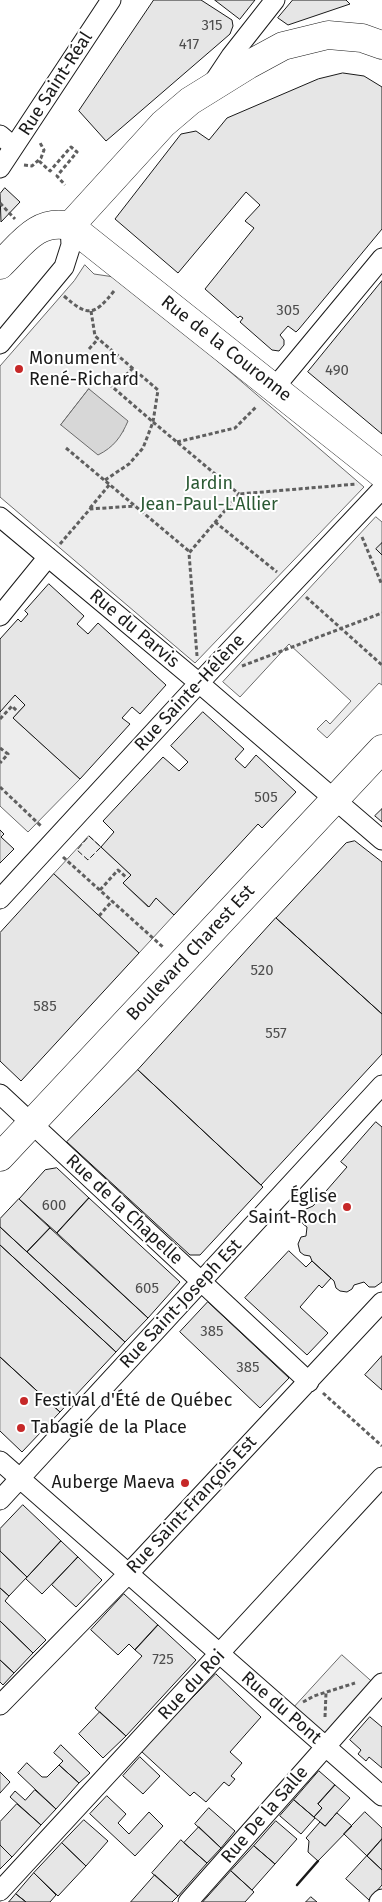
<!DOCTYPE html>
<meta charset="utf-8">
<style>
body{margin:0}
canvas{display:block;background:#fff}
</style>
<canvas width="382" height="1902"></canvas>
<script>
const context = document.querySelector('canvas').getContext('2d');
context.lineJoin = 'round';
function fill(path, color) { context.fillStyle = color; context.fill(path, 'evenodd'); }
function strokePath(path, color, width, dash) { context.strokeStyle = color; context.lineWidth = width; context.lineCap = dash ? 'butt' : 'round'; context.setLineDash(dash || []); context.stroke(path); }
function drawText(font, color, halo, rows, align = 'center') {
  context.font = font + ' "Fira Sans",sans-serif'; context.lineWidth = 4; context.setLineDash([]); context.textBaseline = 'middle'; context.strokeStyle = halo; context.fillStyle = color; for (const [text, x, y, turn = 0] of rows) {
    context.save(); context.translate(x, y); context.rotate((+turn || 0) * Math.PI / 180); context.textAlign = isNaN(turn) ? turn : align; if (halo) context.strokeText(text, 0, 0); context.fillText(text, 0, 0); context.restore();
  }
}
const green = new Path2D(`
 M85,265L94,274L121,278L364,487L195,663L0,497V366L74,281ZM89,389L124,431L61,425Z
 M376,517L382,522V685L379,683L327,738L317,729L326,720L330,724L351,701L289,644L240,697L223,682Z
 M15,695L25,705L13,718L80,779L28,832L0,806V712Z
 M89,836L131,875L123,883L148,907L156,898L174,915L139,953L54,874Z
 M342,1655L378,1687L325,1746L288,1714Z`);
const water = new Path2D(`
 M89,389L128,421C121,437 114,447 98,455L61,425Z`);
const building = new Path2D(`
 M154,0H201L232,20L233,26L230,34L222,41L106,141L79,111Z
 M215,0H255L240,19Z
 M293,0H346L350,4L288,25L278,18Z
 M343,73L364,76L382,87V229L299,329L296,332L288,326L280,335L284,340V345L279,351L272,350L240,322L243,318L240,316L238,318L205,289L254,228L245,221L260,205L246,192L178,273L115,219L181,134L196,131L209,140L227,118L318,79Z
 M5,188L20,202L1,222L0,194Z
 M382,281V434L308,372Z
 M382,543V555L376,549Z
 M49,584L84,616L77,624L88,634L98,623L166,685L140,714L132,707L122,718L130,724L80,779L13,718L25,705L15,695L0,712V639L18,619L21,622L28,614L25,611Z
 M203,712L244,749L235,759L245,768L256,755L296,792L262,828L258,824L174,915L156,898L149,907L123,883L131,875L101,847L114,832L103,821L163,757L179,771L188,762L171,746Z
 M382,809V822L375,816Z
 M0,830L4,834L1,837L14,849L0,863Z
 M355,841L382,862V1014L276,918L346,843Z
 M54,874L139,953L21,1081L0,1061V933Z
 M276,918L382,1014V1054L261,1185L138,1070Z
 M138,1070L263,1187L200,1255H190L67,1142Z
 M376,1122L382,1127V1282L375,1287H369L364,1282L354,1285L352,1289L347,1292L340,1291L336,1288L334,1281L312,1261L310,1256L304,1255L300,1252L298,1244L301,1237L306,1236L307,1227L303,1224L300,1216L304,1210L313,1206L347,1167L341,1162Z
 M57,1168L89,1198L57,1233L19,1199L45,1170Z
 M89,1198L180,1282L148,1318L57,1233Z
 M19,1199L50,1228L27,1252L0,1227V1219Z
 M0,1227L125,1342L116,1352L0,1245Z
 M50,1228L148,1318L125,1342L27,1252Z
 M0,1245L116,1352L60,1412L0,1357Z
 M289,1251L306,1267L312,1261L331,1278L322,1288L319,1285L300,1307L328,1333L307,1355L245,1298Z
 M208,1302L289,1378L260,1408L180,1332Z
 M382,1356V1390L365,1375Z
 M0,1357L60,1412L22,1452L0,1431Z
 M23,1505L61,1541L27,1577L0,1551V1529Z
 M61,1541L78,1557L42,1594L26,1579Z
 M0,1551L27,1577L9,1596L0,1588Z
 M78,1557L102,1580L76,1607L52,1585Z
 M0,1588L9,1596L5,1601L46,1640L33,1653L0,1621Z
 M124,1594L158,1625L135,1650L129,1644L118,1655L91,1630Z
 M0,1621L33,1653L14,1673L0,1660Z
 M158,1625L196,1660L126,1736L95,1708L142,1656L135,1650Z
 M0,1660L14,1673L3,1685L0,1682Z
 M216,1674L261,1717L230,1752L242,1763L231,1776L235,1779L229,1786L224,1782L206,1802L194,1792L190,1796L141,1751Z
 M100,1712L126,1736L103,1758L79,1734Z
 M370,1717L382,1727V1768L369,1757L366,1761L358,1754L361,1750L350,1740Z
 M61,1745L90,1773L79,1783L59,1765L63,1761L54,1753Z
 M140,1757L160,1776L143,1794L123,1776Z
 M27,1763L42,1777H47L59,1765L79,1783L56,1809L18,1773Z
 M319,1771L335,1785L318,1804L322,1808L314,1817L294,1800Z
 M0,1772L10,1782L0,1793Z
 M335,1785L350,1798L325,1826L314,1817L322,1808L318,1804Z
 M35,1790L56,1809L41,1825L10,1797L15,1791L25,1800Z
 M107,1796L126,1814L118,1823L129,1834L149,1812L163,1826L135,1856L90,1814Z
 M294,1800L315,1818L301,1834L280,1816Z
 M17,1804L41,1825L12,1857L0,1845V1822Z
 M209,1808L235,1831L221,1848L195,1824Z
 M365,1812L382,1828V1839L367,1856L344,1834Z
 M337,1813L352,1826L318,1861L308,1852L309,1841L306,1838L320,1822L325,1826Z
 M84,1820L108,1841L86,1866L62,1843Z
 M276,1821L297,1839L275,1864L254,1846Z
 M199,1827L221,1848L207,1863L184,1843Z
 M382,1839V1870L367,1856Z
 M181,1840L207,1863L178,1896L152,1873Z
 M62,1843L86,1866L58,1896L34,1873Z
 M0,1845L12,1857L0,1869Z
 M254,1846L275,1864L252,1890L231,1871Z
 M367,1856L382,1870V1885L369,1900L346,1879Z
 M231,1871L254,1892L245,1902H203Z
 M34,1873L56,1895L50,1902H26L16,1894Z
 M155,1875L178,1896L172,1902H131Z
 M16,1894L26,1902H9Z
 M311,1897L317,1902H306Z`);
const path = new Path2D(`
 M39,161L50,171L71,147L77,152L57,176L65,185
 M24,165L32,166L41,158L44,150L39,141
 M0,203L15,219
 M64,296C88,317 94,316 114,291
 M91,311L95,336L158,390L153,422
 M89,349L98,339
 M121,380L133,368
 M109,384L153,422
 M177,442L235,428L257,406
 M66,448L190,552
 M105,480L129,464L143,448L153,422L239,494
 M90,508L110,484
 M215,522L277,572
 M362,537L382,585
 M60,544L90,509L135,506
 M306,597L382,665
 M197,656L189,553L239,494L357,484
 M242,666L382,613
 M0,719L12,706L18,712
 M0,748L8,754L0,763
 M0,787L42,827
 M63,857L164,948
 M100,890L118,870L127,878
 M99,916L112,901
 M323,1393L382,1446
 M303,1702L314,1696L355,1683
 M325,1717L326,1693`);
const street = new Path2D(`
 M213,83L231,56L275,0
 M0,135L14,147
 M0,168L111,0
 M0,344L64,267L71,245L70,226
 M275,387L382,258
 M0,517L199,683L382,840
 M0,616L48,557
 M0,899L199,683L382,489
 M0,1094L309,1382
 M0,1461L382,1796
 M0,1500L382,1085
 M0,1705L128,1574L382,1302
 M0,1891L382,1477
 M188,1902L382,1683
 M379,1902L382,1899`);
const primary = new Path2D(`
 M70,226L163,124L190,101L248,65L283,46L328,35L362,38L382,45
 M0,265C21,245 37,218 70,226L382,474
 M0,1157L382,749`);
const fence = new Path2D(`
 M89,836L101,847L88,860L77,850Z`);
const wall = new Path2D(`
 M297,1885L318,1861`);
const markers = [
 [19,369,5,"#c62828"],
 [347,1207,5,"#c62828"],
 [24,1401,5,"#c62828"],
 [21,1428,5,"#c62828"],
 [185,1483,5,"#c62828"]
];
const numberNames = [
 ["315",212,26],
 ["417",189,45],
 ["305",288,311],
 ["490",337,371],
 ["505",266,798],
 ["520",262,971],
 ["585",45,1007],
 ["557",276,1034],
 ["600",54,1206],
 ["605",147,1289],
 ["385",212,1332],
 ["385",248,1368],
 ["725",163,1660]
];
const streetNames = [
 ["Rue Saint-Réal",56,84,-57],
 ["Rue de la Couronne",226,349,38],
 ["Rue du Parvis",134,629,40],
 ["Rue Sainte-Hélène",190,693,-47],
 ["Boulevard Charest Est",191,953,-47],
 ["Rue de la Chapelle",124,1210,43],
 ["Rue Saint-Joseph Est",181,1304,-47],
 ["Rue Saint-François Est",192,1505,-47],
 ["Rue du Roi",192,1685,-47],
 ["Rue du Pont",281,1708,41],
 ["Rue De la Salle",265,1815,-49]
];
const poiNames = [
 ["Monument",29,359],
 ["René-Richard",29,380],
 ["Église",337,1197,"right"],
 ["Saint-Roch",337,1218,"right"],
 ["Festival d'Été de Québec",34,1401],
 ["Tabagie de la Place",31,1428],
 ["Auberge Maeva",175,1483,"right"]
];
const parkNames = [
 ["Jardin",209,484],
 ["Jean-Paul-L'Allier",209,505]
];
fill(green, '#ededed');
strokePath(green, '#6a6a6a', 1);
fill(water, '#d7d7d7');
strokePath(water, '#6a6a6a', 1);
fill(building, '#e6e6e6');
strokePath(building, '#1a1a1a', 1);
strokePath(street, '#1a1a1a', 21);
strokePath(primary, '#1a1a1a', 29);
strokePath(path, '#5f5f5f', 3, [4, 2.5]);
strokePath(street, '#fff', 19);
strokePath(primary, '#fff', 28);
strokePath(fence, '#1a1a1a', 1, [6, 2.5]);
strokePath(wall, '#1a1a1a', 2.5);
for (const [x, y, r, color] of markers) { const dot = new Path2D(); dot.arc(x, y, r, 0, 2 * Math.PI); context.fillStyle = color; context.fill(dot); strokePath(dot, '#fff', 2); }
drawText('15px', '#4d4d4d', null, numberNames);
drawText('18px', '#1a1a1a', '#fff', streetNames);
drawText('18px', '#1a1a1a', '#fff', poiNames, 'left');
drawText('18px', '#2b5a34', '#fff', parkNames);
</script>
